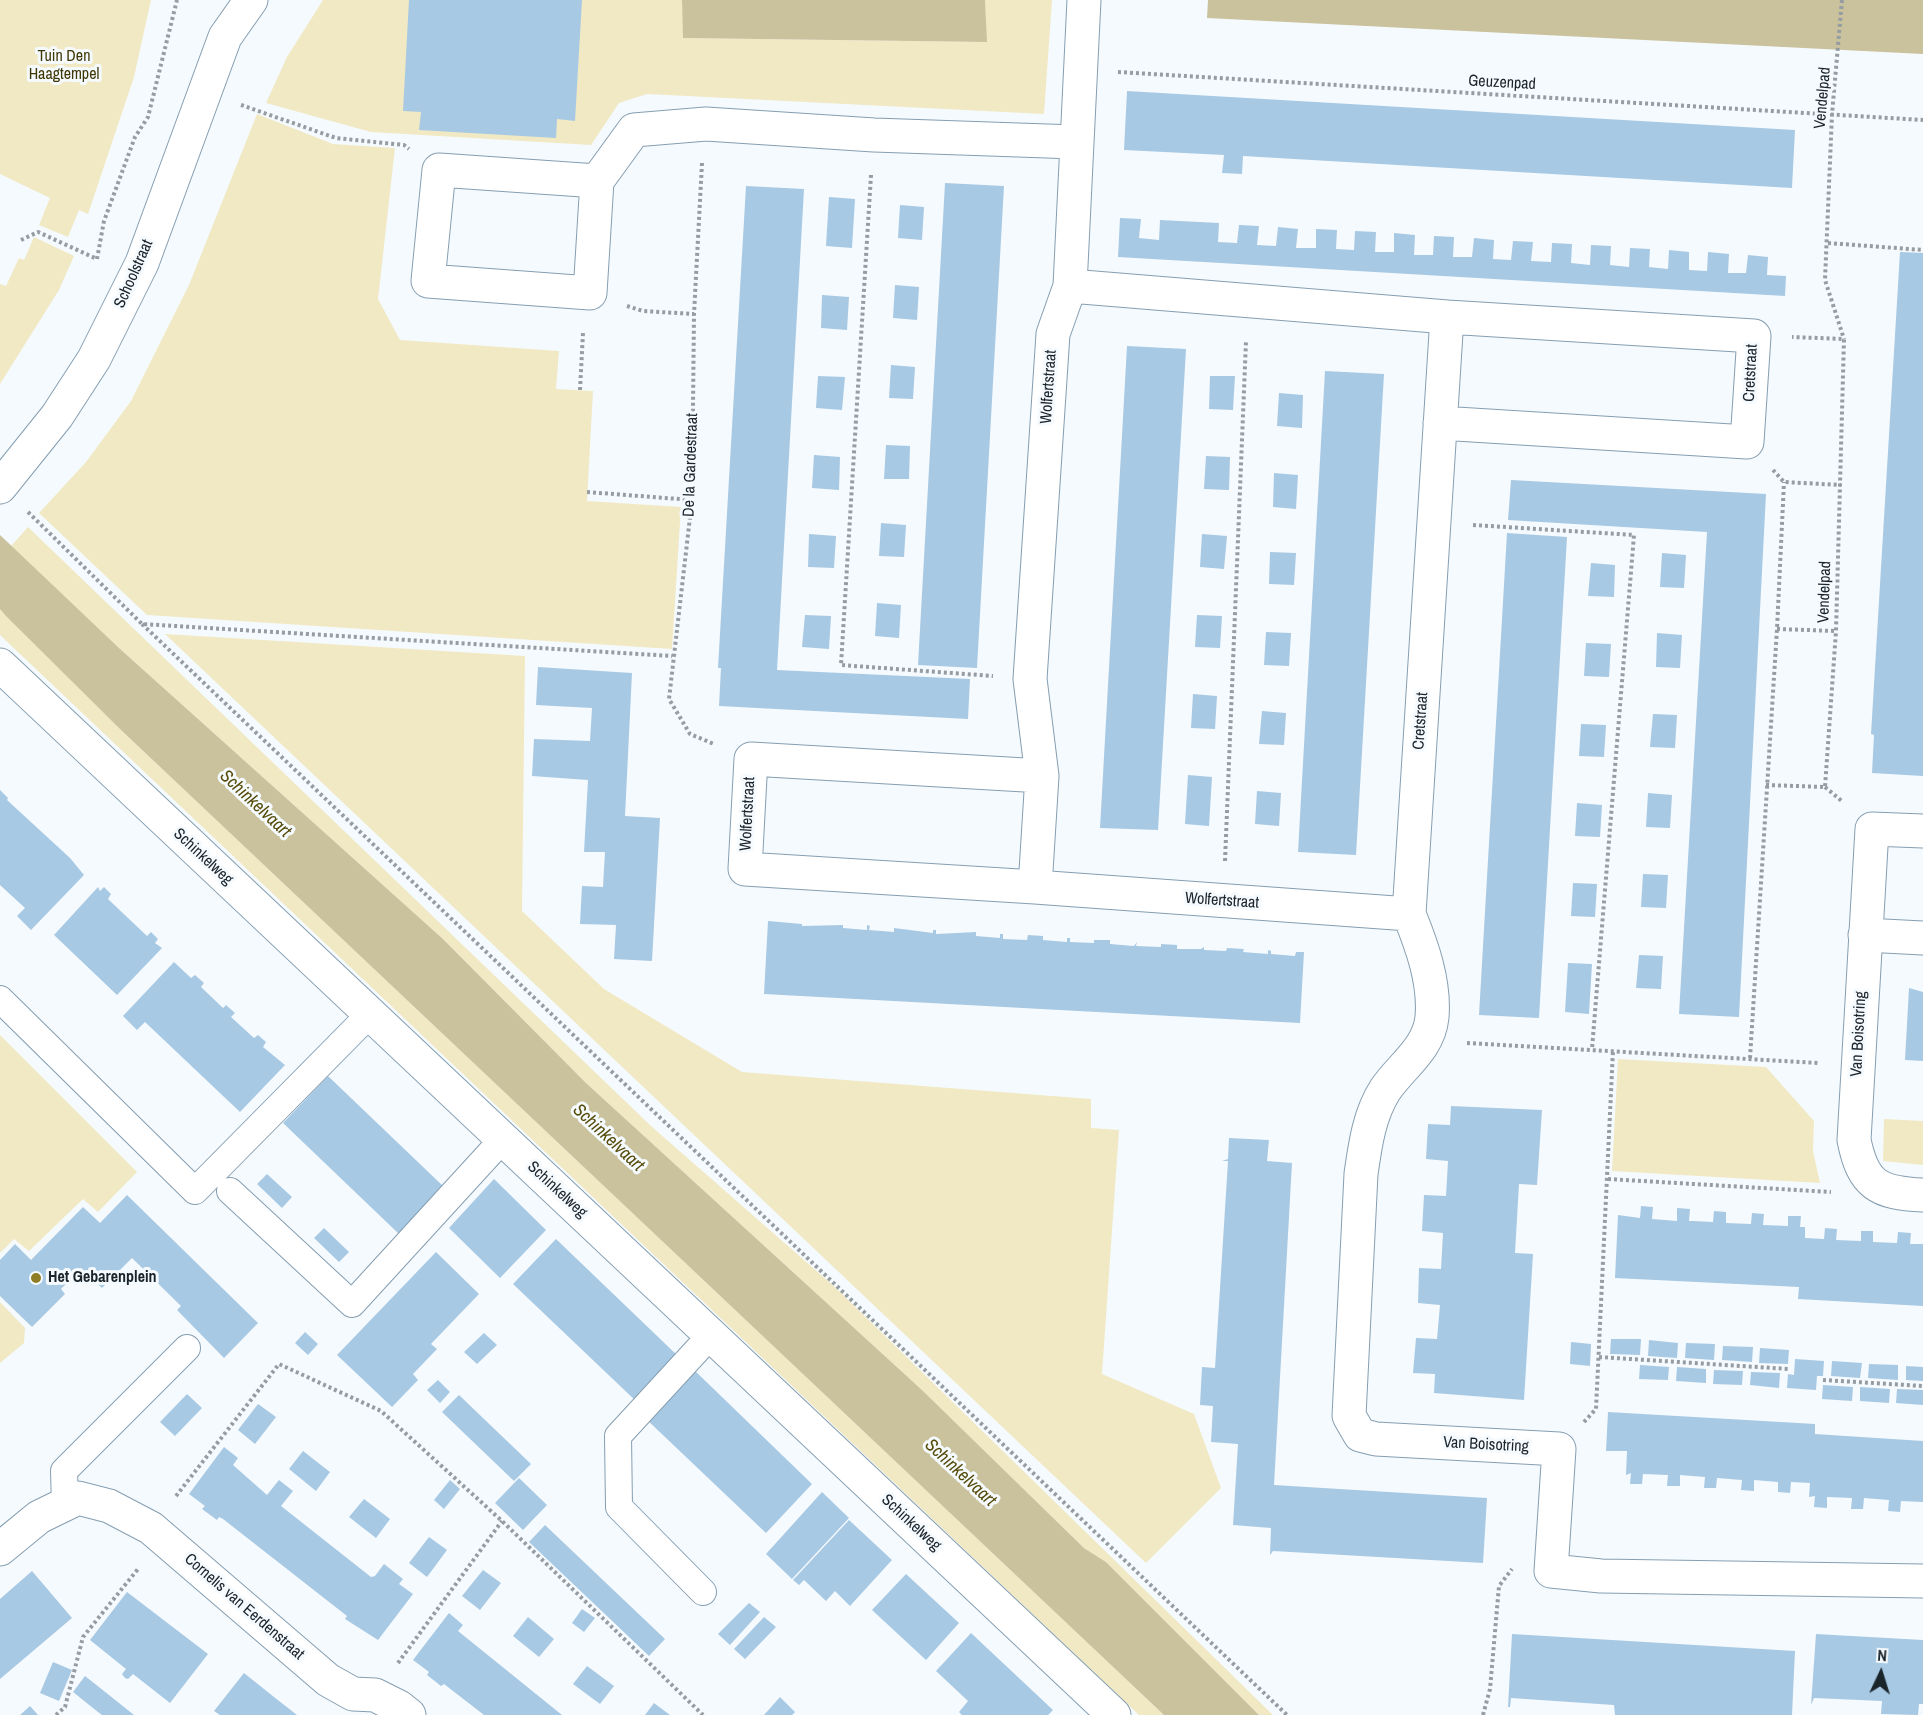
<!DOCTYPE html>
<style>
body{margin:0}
#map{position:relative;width:1923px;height:1715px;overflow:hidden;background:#f5fafe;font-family:"Archivo Narrow",sans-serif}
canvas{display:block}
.north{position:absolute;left:1851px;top:1643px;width:60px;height:60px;-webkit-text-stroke:4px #f5fafe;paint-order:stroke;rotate:4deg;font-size:16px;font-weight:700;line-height:24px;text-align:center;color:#1a242b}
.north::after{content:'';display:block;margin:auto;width:21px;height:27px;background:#1a242b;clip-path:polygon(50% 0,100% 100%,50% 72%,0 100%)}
</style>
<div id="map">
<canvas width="1923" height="1715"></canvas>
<div class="north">N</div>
</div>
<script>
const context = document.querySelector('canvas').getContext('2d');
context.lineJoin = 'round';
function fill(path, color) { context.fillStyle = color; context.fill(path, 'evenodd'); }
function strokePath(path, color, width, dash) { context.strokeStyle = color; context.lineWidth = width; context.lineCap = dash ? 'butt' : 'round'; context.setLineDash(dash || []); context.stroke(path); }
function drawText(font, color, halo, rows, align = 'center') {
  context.font = font + ' "Archivo Narrow",sans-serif'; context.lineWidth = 6; context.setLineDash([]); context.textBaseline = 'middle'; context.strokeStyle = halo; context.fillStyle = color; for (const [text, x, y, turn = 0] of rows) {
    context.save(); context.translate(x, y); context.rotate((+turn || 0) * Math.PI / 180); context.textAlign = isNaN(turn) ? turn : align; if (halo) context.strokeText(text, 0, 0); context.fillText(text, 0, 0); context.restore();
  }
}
const green = new Path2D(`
 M0,0H151L134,77L88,214L79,210L68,237L39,225L50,198L0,174Z
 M323,0H682L684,38L986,42L985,0H1052L1044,114L647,94L619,103L591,145L371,132L266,103L287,57Z
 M257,114L333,144L395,148L378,299L400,340L559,351L556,389L593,391L587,501L681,507L672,649L147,615L39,513L86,462L131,401L189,285Z
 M34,237L74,256L59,290L0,384V284L6,286L19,258L24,260Z
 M28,527L651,1126L836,1288L1273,1715H1259L1106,1562L1084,1548L922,1390L586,1083L443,939L119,648L21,556L11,546Z
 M0,609L121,730L1164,1715H1139L0,635Z
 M165,634L525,656L522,911L604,989L742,1072L1091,1099V1128L1119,1130L1102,1374L1194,1414L1221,1488L1146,1563Z
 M0,1035L137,1172L98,1212L83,1199L29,1251L14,1239L0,1253Z
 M1618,1059L1766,1067L1814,1121L1813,1151L1820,1183L1612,1171Z
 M1884,1119L1923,1121V1165L1883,1161Z
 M0,1302L25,1328L24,1343L0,1363Z`);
const water = new Path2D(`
 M682,0H985L987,42L683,38Z
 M1208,0H1923V54L1207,18Z
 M0,535L119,648L443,939L586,1083L922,1390L1084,1548L1106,1562L1259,1715H1164L121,730L6,616L0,609Z`);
const building = new Path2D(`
 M409,0H582L575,121L557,119L556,138L419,130L421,112L403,111Z
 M1127,91L1795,130L1792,188L1243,156L1242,174L1222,173L1224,155L1124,150Z
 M945,183L1004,186L977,668L918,665Z
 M746,186L804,189L777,670L970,679L968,719L719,706L721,668H718Z
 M829,197L855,199L852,248L826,246Z
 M900,205L924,207L922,240L898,238Z
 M1120,218L1141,219L1139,238L1159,240L1160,220L1219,223L1218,242L1237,243L1239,225L1259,226L1257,245L1276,246L1278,227L1298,229L1296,248H1316V229L1337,230L1336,249L1354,250L1355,231L1376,232L1375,252H1394V233L1415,235L1414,255H1433L1434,236L1454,237L1453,257H1472L1474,238L1494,240L1493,259L1511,260L1513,241L1533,242L1531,261L1551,262L1552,243L1572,244L1571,263L1590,265L1591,245L1611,246L1610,265L1629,267L1630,248L1650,249L1649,267L1668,269L1669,250L1689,252V270L1707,271L1708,252L1729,254L1728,273H1746L1748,255L1768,257L1767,275L1786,276L1785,296L1118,257Z
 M1900,252L1923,253V776L1872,773L1874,735L1871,734Z
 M895,285L919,287L917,320L893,318Z
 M822,295L849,297L847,330L821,328Z
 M1127,346L1186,349L1158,830L1100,828Z
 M891,365L915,367L913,399L889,398Z
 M1325,371L1384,374L1356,855L1298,852Z
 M818,376L845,377L842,410L816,408Z
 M1210,376H1235L1233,410L1209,409Z
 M1279,393L1303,395L1302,428L1277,426Z
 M886,445L910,446L909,479H884Z
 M814,455L840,457L839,490L812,488Z
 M1206,456L1230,457L1229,490L1204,489Z
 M1274,473L1298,475L1296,509L1273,507Z
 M1511,480L1766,494L1739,1017L1679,1014L1707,532L1508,520Z
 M881,523L906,525L904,557L879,556Z
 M1507,533L1567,537L1539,1018L1479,1015Z
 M809,534L836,536L834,568L808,567Z
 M1202,534L1227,536L1224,569L1200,567Z
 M1270,552L1296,553L1294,585L1269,584Z
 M1662,553L1686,555L1684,588L1660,587Z
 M1591,563L1615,565L1614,597L1588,596Z
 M877,603L901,605L899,638L875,636Z
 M805,615L831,616L829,649L802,647Z
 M1197,615L1222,616L1220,648L1195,647Z
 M1266,632L1291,633L1289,666L1264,665Z
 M1657,633L1682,635L1680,668L1656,667Z
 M1586,643L1611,644L1609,677L1584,676Z
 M538,667L632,673L625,816L660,818L652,961L614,959L616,925L580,924L582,886L603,887L605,852H584L588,780L532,776L534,739L590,741L592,708L536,705Z
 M1193,694L1217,696L1215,729L1191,728Z
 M1262,711L1286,713L1284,745L1259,744Z
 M1653,714L1677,715L1675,748L1650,747Z
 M1581,724L1606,725L1604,757L1579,756Z
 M1188,775L1212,777L1209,826L1185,824Z
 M0,790L8,798L7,800L70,858L84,875L31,930L17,916L25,908L0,885Z
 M1257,791L1281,793L1279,826L1255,824Z
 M1648,793L1672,795L1670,828L1646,827Z
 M1577,803L1602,805L1600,837L1575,836Z
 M1643,874L1668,875L1666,908L1641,907Z
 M1573,883L1597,884L1595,917L1571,916Z
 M98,887L100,891L104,887L111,894L108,899L147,936L151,932L158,939L155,943L162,948L117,995L54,935Z
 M768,921L802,924V926L843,925V928L867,930V925L870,926L869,930L894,932V928L933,933V930H936V934L976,932V936L1000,938V934H1003V939L1027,940L1028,935L1043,936V940L1067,942V938H1070V942L1094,943V940H1110V944L1134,946L1137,942L1136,946L1161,947V944L1177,945V949H1201L1204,947V950L1226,951L1227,948L1244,949L1243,952L1268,954V950L1271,951V954L1295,956L1296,952H1304L1300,1023L764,994Z
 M1639,955L1663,956L1661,989L1636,988Z
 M174,962L191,978L195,975L204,983L201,987L223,1008L226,1005L235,1013L231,1017L254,1038L258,1035L266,1042L263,1047L285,1065L240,1112L145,1022L137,1030L123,1016Z
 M1568,963L1592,964L1589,1014L1565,1012Z
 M1909,988L1923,992V1061L1905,1060Z
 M328,1076L444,1187L399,1234L283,1123Z
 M1451,1106L1542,1110L1537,1185L1519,1184L1515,1253L1533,1254L1524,1400L1434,1393L1435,1374L1413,1373L1416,1338L1437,1339L1440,1305L1418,1303L1419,1268L1441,1269L1443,1233L1422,1231L1424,1195L1446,1196L1448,1161L1426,1159L1428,1124L1450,1125Z
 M1229,1138L1269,1140L1267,1161L1292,1163L1274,1485L1487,1498L1483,1563L1273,1551L1270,1555L1271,1528L1233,1525L1238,1444L1211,1442L1213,1406L1200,1405L1202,1367L1215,1368L1228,1161H1222L1228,1159Z
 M267,1174L292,1197L282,1208L257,1184Z
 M494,1179L546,1230L500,1278L449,1228Z
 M127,1195L258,1323L224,1358L177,1310L181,1306L132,1258L102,1288L81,1268L61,1289L65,1294L32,1327L0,1296V1260L15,1244L31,1260L83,1207L100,1223Z
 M1641,1206L1653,1207L1652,1219L1677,1221V1208L1690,1209L1689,1221H1693L1713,1222L1714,1211L1726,1212V1223L1751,1224L1752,1213L1764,1214L1763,1225L1788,1226V1216H1801L1800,1227H1805V1238L1824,1239L1825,1228L1837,1229L1836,1240L1861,1241V1231H1873V1242L1897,1243L1898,1232L1911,1233L1910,1244H1923V1306L1798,1299L1799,1287L1615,1278L1618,1215L1640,1218Z
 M324,1228L349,1252L339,1262L314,1238Z
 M556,1239L679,1357L638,1403L513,1284Z
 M436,1252L479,1294L431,1344L437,1349L413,1374L418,1380L392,1407L337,1355Z
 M305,1332L318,1344L308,1355L295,1343Z
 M484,1333L497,1345L477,1364L464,1352Z
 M1611,1339H1641L1640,1355L1610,1354Z
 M1649,1340L1678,1343L1677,1358L1648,1356Z
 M1571,1342L1591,1344L1590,1366L1570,1364Z
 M1686,1343L1715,1344L1714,1360L1685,1358Z
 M1723,1346L1753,1347L1752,1362L1722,1360Z
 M1760,1348L1789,1350L1788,1364L1759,1363Z
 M1795,1359L1824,1361L1823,1376H1817L1816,1390L1787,1388L1788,1374L1794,1375Z
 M1832,1361L1862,1363L1860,1378L1831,1376Z
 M1869,1364L1898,1365V1380L1868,1378Z
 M1640,1365L1669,1367L1668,1380L1639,1379Z
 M1906,1366L1923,1367V1381L1906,1380Z
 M1677,1367L1706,1369V1383L1676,1381Z
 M692,1368L812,1484L766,1533L645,1418Z
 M1714,1370L1743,1371L1742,1385L1713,1384Z
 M1751,1372L1780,1373L1779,1388L1750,1385Z
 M438,1380L450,1392L440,1403L427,1390Z
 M1823,1385L1853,1387L1852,1401L1822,1399Z
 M1860,1387L1890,1389L1889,1403L1860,1401Z
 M1897,1389L1923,1390V1405L1896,1403Z
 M187,1394L202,1408L175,1436L160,1422Z
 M459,1395L531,1464L514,1481L442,1412Z
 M258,1404L276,1417L255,1444L238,1430Z
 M1608,1412L1815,1424V1434L1923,1441V1502L1901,1501L1900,1512L1888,1511L1889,1500L1864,1498L1863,1509H1851L1852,1498L1827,1497V1508L1814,1507L1815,1496L1809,1497L1810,1483L1791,1482L1790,1493L1778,1492V1482L1754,1480V1491L1741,1490L1742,1480L1717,1478L1716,1488H1704L1705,1477L1680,1475V1486H1667L1668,1475L1643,1474L1642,1484H1630L1631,1473L1626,1475L1627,1451H1606Z
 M224,1447L238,1458L233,1465L267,1495L279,1480L293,1491L281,1506L371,1577L375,1576L384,1564L403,1579L399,1584L413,1594L378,1640L345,1619L347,1616L223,1519L219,1517L217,1520L202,1509L205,1506L189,1494Z
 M303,1451L330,1472L316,1491L289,1469Z
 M519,1478L547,1505L523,1530L495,1503Z
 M450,1480L460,1489L444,1509L434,1500Z
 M822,1492L849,1518L792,1579L766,1554Z
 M364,1499L390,1519L376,1538L349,1517Z
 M849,1520L892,1560L850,1606L835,1591L826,1601L804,1580L799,1585L793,1580Z
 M545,1525L665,1639L649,1656L529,1542Z
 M429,1537L447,1550L427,1577L409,1563Z
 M483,1570L501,1583L480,1610L462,1596Z
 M32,1571L72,1618L0,1679V1599Z
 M906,1574L959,1623L926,1660L872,1610Z
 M127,1592L208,1654L170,1703L133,1674L128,1679L125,1678L122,1674L126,1669L90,1640Z
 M749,1603L760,1612L730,1645L718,1634Z
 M582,1609L595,1618L584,1632L572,1623Z
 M449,1613L463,1625L458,1631L562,1715H484L444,1684L441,1686L427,1675L429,1672L413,1660Z
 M528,1617L554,1639L539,1657L513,1636Z
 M764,1617L776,1627L745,1659L734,1649Z
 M971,1633L1053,1710L1048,1715H962L959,1712L968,1701L936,1671Z
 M1512,1634L1795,1651L1792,1715H1615L1614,1705L1511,1698L1510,1707H1508Z
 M1816,1634L1923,1640V1704H1919L1918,1715L1881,1714L1882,1701L1814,1698L1811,1705Z
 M53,1662L72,1670L59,1701L40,1693Z
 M587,1666L614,1686L600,1704L573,1684Z
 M244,1673L274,1697L297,1715H220L214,1711Z
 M85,1676L109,1695L134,1715H102L98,1712L73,1692Z
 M780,1697L795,1712L792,1715H764Z
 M654,1703L670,1715H645Z
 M30,1706L38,1715H20Z`);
const path = new Path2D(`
 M1842,0L1832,114L1825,280L1844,339
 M1118,72L1923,120
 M241,105L336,138L404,145L409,149
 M702,163L694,314L692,500L669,699L690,734L714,744
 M871,175L841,665L993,676
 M21,240L38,232L97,259
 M1828,243L1923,250
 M97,259L104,221L135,137L148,117L177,0
 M627,306L643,311L694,314
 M580,390L583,333
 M1773,470L1784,482L1841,485
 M587,492L692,500
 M28,512L142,624L672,656
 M1473,525L1634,535L1592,1049
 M142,624L1287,1715
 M1777,629L1836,631
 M1766,785L1825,787L1836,631L1844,339L1792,337
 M1825,787L1843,802
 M1225,861L1246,341
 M1467,1043L1818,1063
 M1750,1058L1777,629L1784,482
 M1608,1179L1831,1192
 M1599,1357L1789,1369
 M1823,1380L1923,1386
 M1584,1422L1596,1409L1613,1050
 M176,1496L279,1364L381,1411L502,1521L703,1715
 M398,1663L502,1521
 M56,1715L65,1707L83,1637L138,1569
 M1483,1715L1490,1689L1499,1586L1512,1569`);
const lane = new Path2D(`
 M0,999L195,1191L370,1014
 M230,1191L352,1304L503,1139
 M65,1504L64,1471L187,1348
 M703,1592L619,1507L618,1436L711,1335`);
const street = new Path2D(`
 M597,181L439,170L428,281L590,293L597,181L634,130L706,124L874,135L1076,142
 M1070,286L1447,317
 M1440,423L1747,442L1754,336L1447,317L1409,914C1422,946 1435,982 1432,1017C1429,1049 1401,1066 1385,1090C1369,1115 1365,1146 1361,1174L1349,1416L1360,1435L1376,1439L1559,1449L1551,1571L1601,1576L1923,1581
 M0,665L1114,1715
 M1042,776L751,759L745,869L1035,887L1042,776L1030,679L1053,334L1070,286L1084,0
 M1923,831L1872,829L1854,1140C1863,1185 1878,1193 1923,1195
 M1035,887L1409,914
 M1865,935L1923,938
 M0,1549L39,1517L78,1498L109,1506L151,1528L328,1680L353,1694L375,1695L399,1707L409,1715`);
const secondary = new Path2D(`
 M0,487L57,416L94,359L142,263L225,37L251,0`);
const markers = [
 [36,1278,6,"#8e7d24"]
];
const parkNames = [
 ["Tuin Den",64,57],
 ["Haagtempel",64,75]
];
const streetNames = [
 ["Geuzenpad",1502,83,3],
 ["Vendelpad",1823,98,-85],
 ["Schoolstraat",134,274,-66],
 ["Cretstraat",1751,373,-87],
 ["Wolfertstraat",1049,387,-86],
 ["De la Gardestraat",691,465,-88],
 ["Vendelpad",1825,592,-88],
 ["Cretstraat",1421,721,-86],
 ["Wolfertstraat",748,814,-87],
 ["Schinkelweg",203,857,43],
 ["Wolfertstraat",1222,901,4],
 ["Van Boisotring",1859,1034,-87],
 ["Schinkelweg",557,1190,43],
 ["Van Boisotring",1486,1445,3],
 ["Schinkelweg",911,1523,43],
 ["Cornelis van Eerdenstraat",244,1607,41]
];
const poiNames = [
 ["Het Gebarenplein",48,1278]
];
const waterNames = [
 ["Schinkelvaart",255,804,43],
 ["Schinkelvaart",608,1138,43],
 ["Schinkelvaart",960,1473,43]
];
fill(green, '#f1e9c4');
fill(water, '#cac29d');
fill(building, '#a8c9e3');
strokePath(lane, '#859eb1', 28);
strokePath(street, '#859eb1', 35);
strokePath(secondary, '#859eb1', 35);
strokePath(path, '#959ca2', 4, [3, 3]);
strokePath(lane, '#fff', 26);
strokePath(street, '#fff', 33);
strokePath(secondary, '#fff', 33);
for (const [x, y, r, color] of markers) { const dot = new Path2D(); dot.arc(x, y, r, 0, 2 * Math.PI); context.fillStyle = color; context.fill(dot); strokePath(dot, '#f5fafe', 2); }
drawText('16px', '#403707', '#f5fafe', parkNames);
drawText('16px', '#1a242b', '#f5fafe', streetNames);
drawText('bold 16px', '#1a242b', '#f5fafe', poiNames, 'left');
drawText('italic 18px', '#564b09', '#f5fafe', waterNames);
</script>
